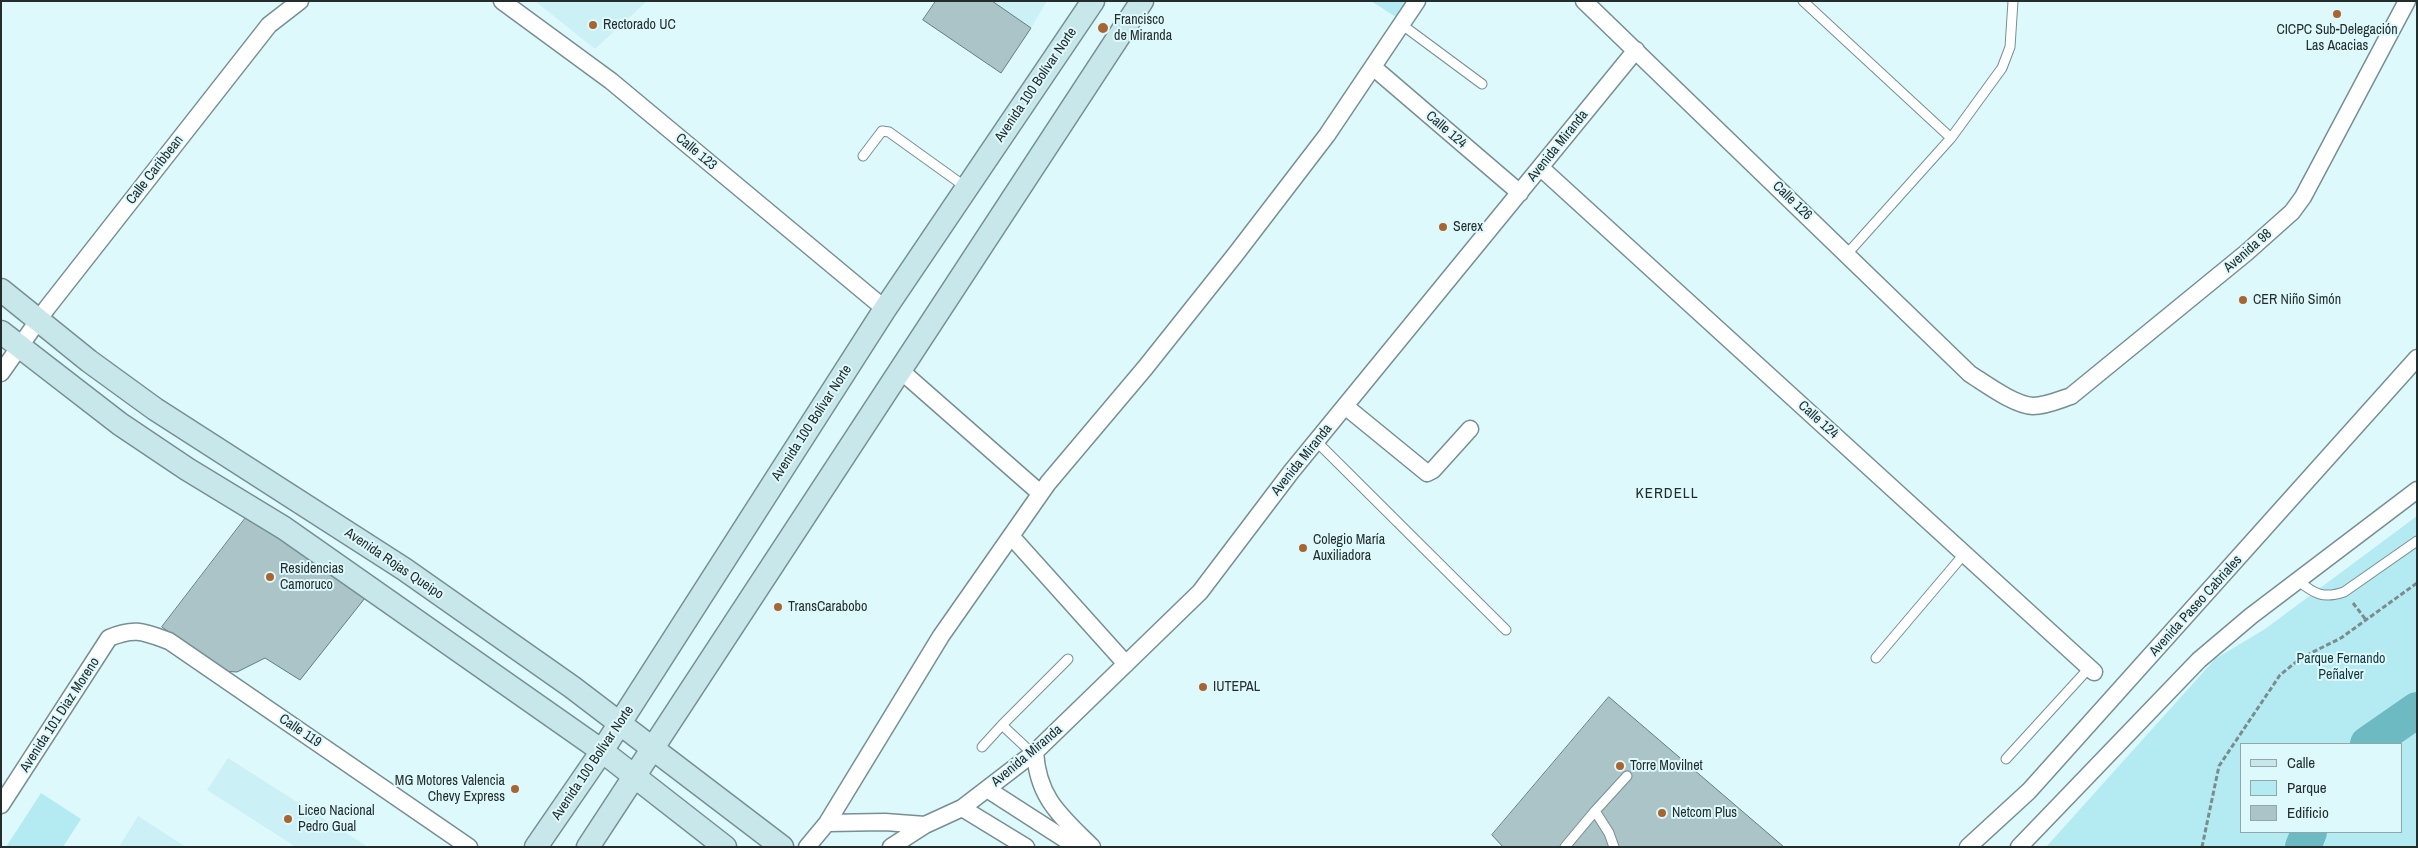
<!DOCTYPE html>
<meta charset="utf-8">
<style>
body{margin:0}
#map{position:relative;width:2418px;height:848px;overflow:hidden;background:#def9fc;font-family:"Archivo Narrow",sans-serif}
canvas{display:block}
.frame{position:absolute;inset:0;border:2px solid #232d2e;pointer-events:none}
.legend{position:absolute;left:2240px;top:743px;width:162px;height:90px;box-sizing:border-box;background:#def9fc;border:1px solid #93a7aa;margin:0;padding:6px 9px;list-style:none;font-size:15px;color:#232d2e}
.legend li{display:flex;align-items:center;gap:10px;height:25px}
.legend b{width:25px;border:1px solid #93a7aa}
</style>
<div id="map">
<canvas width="2418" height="848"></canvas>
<div class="frame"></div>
<ul class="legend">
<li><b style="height:6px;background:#c8e7ea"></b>Calle</li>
<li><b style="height:14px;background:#b4ebf2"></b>Parque</li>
<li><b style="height:14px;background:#aac4c7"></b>Edificio</li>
</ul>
</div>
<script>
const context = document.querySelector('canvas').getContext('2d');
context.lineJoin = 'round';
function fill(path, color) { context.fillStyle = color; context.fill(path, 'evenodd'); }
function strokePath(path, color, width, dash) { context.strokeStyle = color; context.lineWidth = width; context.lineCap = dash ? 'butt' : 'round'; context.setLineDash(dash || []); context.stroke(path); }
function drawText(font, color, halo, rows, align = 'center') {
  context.font = font + ' "Archivo Narrow",sans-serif'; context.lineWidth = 4; context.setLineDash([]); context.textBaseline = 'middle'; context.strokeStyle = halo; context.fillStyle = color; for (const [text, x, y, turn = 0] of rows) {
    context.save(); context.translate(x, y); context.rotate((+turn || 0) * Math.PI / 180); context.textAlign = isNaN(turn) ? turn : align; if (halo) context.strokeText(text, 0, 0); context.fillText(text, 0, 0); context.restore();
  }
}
const built = new Path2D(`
 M535,1H647L595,49Z
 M992,1H1047L1031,28Z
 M228,758L368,847H296L207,790Z
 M138,816L186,847H119Z`);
const green = new Path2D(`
 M1371,1H1411L1399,19Z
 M2417,516V847H2046L2215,659L2265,629ZM2242,744H2402V832H2242Z
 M41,793L81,819L63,847H6Z`);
const river = new Path2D(`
 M2368,744L2417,710
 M2303,847L2309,832`);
const building = new Path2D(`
 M936,1H992L1031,28L1001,73L923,20Z
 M251,511L365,598L300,680L265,658L237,672L222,671L162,627Z
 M1609,697L1784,847H1503L1492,835Z`);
const path = new Path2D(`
 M2353,603L2366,620
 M2202,847L2219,766L2280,675L2301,658L2341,638L2417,583`);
const lane = new Path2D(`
 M1803,1L1951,138
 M1401,24L1482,84
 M863,156L882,131L889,132L967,188
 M1847,254L1951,138L2002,68L2010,47L2013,1
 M1316,441L1506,630
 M2298,581C2315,594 2323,599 2344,592L2417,541
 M1876,658L1965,553
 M982,747L1002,725
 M1033,754L1002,725L1068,659
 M2006,759L2090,667
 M1565,847L1595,811
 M1614,847L1609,833L1595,811L1627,776`);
const street = new Path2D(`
 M502,1L611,81L885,309
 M1584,1L1970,374C1986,384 2014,405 2033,406C2046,406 2059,400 2071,396L2246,253L2292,212L2303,197L2407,1
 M1373,67L1520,193
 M1541,168L2094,672
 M900,370L1040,493
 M1,373L47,308L269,25L300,1
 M1345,406L1427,473L1433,470L1470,429
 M1011,536L1126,664
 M1035,752C1038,799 1061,816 1092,847
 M987,789L1077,847
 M1,805L109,638C135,627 144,632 169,641L469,847
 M962,808L1026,847
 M827,823L885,822L925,825
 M807,847L827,823L941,636L1048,483L1145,368L1235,255L1327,135L1417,1
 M891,847L925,825L962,808L1035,752L1200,592L1291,472L1636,50
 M1968,847L2029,791L2417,358
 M2019,847L2199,660L2251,616L2417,490`);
const secondary = new Path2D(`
 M1,290L89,361L155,409L404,569L572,687L782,847
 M1,332L120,424L187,469L284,528L602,751L725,847
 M536,847L602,751L885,309L1093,1
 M588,847L1142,1`);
const markers = [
 [2337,14,5,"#a86532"],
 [593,25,5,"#a86532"],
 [1103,28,6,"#a86532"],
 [1443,227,5,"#a86532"],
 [2243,300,5,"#a86532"],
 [1303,548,5,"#a86532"],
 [270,577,5,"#a86532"],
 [778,607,5,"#a86532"],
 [1203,687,5,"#a86532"],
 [1620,766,5,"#a86532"],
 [515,789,5,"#a86532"],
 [1662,813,5,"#a86532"],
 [288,819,5,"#a86532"]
];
const poiNames = [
 ["Francisco",1114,20],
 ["de Miranda",1114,36],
 ["Rectorado UC",603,25],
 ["CICPC Sub-Delegación",2337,30,"center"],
 ["Las Acacias",2337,46,"center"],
 ["Serex",1453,227],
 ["CER Niño Simón",2253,300],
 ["Colegio María",1313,540],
 ["Auxiliadora",1313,556],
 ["Residencias",280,569],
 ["Camoruco",280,585],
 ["TransCarabobo",788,607],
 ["IUTEPAL",1213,687],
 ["Torre Movilnet",1630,766],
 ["MG Motores Valencia",505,781,"right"],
 ["Chevy Express",505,797,"right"],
 ["Liceo Nacional",298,811],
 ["Pedro Gual",298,827],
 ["Netcom Plus",1672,813]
];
const streetNames = [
 ["Avenida 100 Bolívar Norte",1036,85,-56],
 ["Calle 124",1446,130,41],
 ["Avenida Miranda",1558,146,-51],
 ["Calle 123",696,152,40],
 ["Calle Caribbean",155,170,-52],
 ["Calle 126",1792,201,44],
 ["Avenida 98",2248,251,-41],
 ["Calle 124",1818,420,42],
 ["Avenida 100 Bolívar Norte",812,423,-57],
 ["Avenida Miranda",1302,460,-51],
 ["Avenida Rojas Queipo",394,564,34],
 ["Avenida Paseo Cabriales",2196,606,-48],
 ["Avenida 101 Diaz Moreno",60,715,-57],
 ["Calle 119",300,731,34],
 ["Avenida Miranda",1027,756,-40],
 ["Avenida 100 Bolívar Norte",593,763,-56]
];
const parkNames = [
 ["Parque Fernando",2341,659],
 ["Peñalver",2341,675]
];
const neighbourhoodNames = [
 ["KERDELL",1667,494]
];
fill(built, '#cbf0f5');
fill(green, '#b4ebf2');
strokePath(river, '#6dbac3', 36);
fill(building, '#aac4c7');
strokePath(building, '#647c7f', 1);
strokePath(lane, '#778f93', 11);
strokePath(street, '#778f93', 19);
strokePath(secondary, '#778f93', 25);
strokePath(path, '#7a8c8e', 3, [5, 2.5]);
strokePath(lane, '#fff', 9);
strokePath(street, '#fff', 16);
strokePath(secondary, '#c8e7ea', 22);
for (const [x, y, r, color] of markers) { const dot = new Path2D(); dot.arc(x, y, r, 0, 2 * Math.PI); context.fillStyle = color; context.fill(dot); strokePath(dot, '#def9fc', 2); }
drawText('14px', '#232d2e', '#def9fc', poiNames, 'left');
drawText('14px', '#232d2e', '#def9fc', streetNames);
drawText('14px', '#11373c', '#def9fc', parkNames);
context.letterSpacing = '1px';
drawText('15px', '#232d2e', '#def9fc', neighbourhoodNames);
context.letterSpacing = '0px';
</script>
